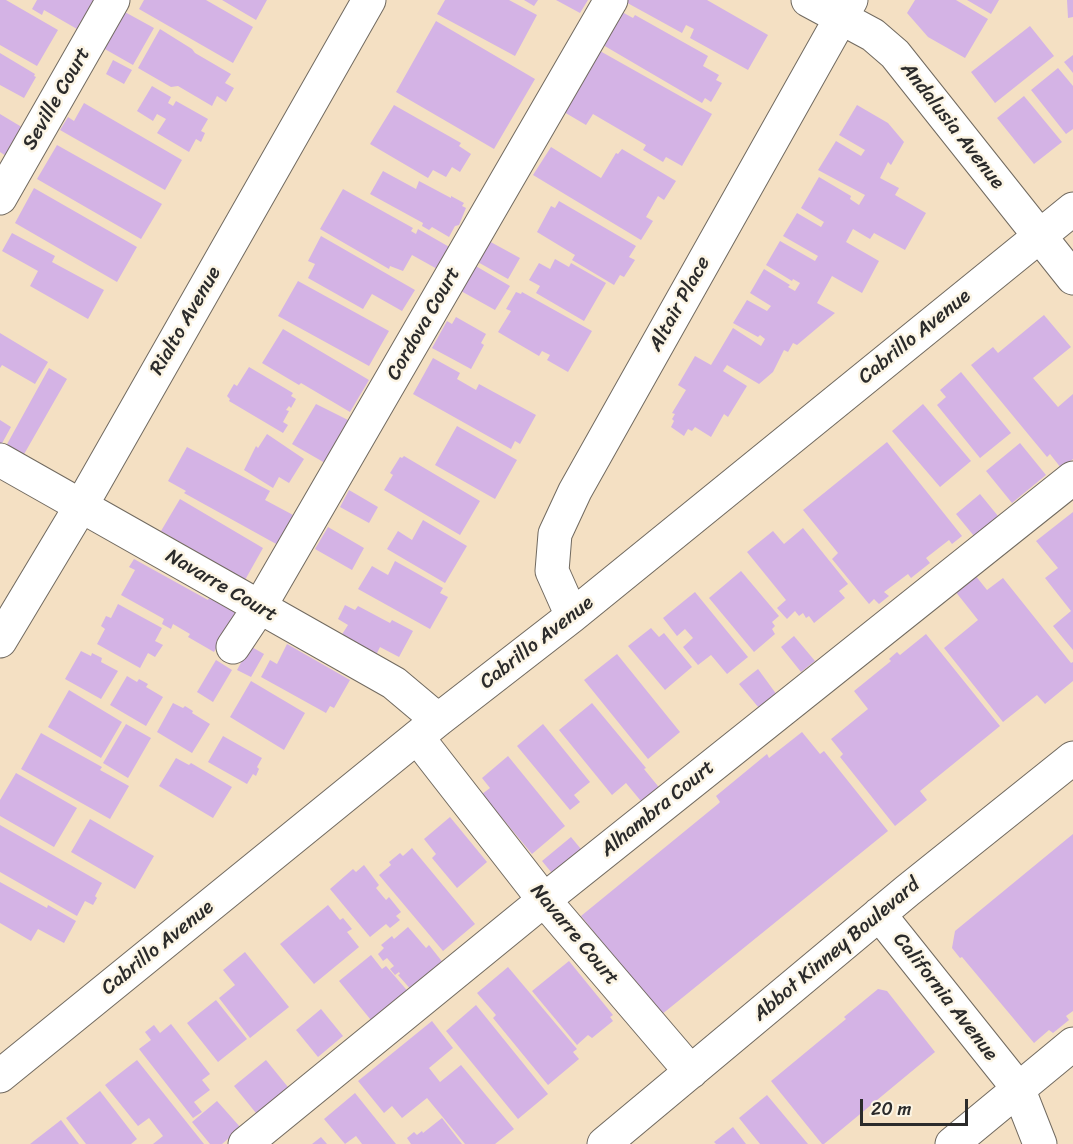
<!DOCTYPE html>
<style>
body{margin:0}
#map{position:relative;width:1073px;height:1144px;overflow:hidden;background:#f4e0c3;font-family:Sriracha,sans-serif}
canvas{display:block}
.scale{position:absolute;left:860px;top:1099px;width:108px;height:27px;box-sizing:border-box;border:3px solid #2b2b2b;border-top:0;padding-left:8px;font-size:18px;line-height:21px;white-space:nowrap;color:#2b2b2b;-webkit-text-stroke:4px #fcf5e5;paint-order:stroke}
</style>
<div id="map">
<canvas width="1073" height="1144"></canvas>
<div class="scale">20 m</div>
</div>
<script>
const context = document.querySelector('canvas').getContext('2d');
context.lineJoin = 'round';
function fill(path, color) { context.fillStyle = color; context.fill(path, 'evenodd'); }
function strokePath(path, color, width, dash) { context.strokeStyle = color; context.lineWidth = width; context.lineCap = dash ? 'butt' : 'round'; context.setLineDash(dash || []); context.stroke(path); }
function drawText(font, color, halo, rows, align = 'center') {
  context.font = font + ' Sriracha,sans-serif'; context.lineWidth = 5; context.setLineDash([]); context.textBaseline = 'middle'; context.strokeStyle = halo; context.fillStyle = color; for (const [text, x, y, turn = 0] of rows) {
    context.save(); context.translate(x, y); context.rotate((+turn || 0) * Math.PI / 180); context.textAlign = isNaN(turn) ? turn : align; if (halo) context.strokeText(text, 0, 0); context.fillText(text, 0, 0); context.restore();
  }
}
const building = new Path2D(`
 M0,0H6L58,30L37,66L0,45Z
 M37,0H94L77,29L44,10L42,15L32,9Z
 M144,0H206L253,27L233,63L139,9Z
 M222,0H267L256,20Z
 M445,0H509L537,15L515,56L437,14Z
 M524,0H538L534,6Z
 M556,0H588L580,13Z
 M622,0H707L768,35L748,70L690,38L694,29L686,25L682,33Z
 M915,0H956L988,19L965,58L928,37L907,13Z
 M967,0H999L991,14Z
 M1067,0H1073V17L1068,18Z
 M123,11L154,28L133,65L103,48Z
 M622,12L633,18L635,15L708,56L703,66L719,75L716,80L722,83L711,102L705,98L702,103L603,45Z
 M436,21L535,79L494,149L396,92Z
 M1030,26L1054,56L995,103L971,72Z
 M160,29L192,49L195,53L231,74L225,83L234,88L226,102L217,96L212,106L178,86L171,87L138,68Z
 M600,51L712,114L682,166L666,157L663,162L643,150L646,145L593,114L586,125L564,112Z
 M0,53L35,74L34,76L36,77L24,98L0,85Z
 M1073,55V73L1064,62Z
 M113,60L132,70L124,84L106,74Z
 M1058,68L1073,86V129L1066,134L1031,90Z
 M152,86L171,97L168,103L173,106L176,101L208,119L201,131L205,133L201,142L196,139L189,152L157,133L166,119L157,114L153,121L137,111Z
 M1024,96L1062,142L1034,164L997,118Z
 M84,103L182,160L165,190L60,130L68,117L74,121Z
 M394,105L461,143L459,146L471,154L460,172L452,167L446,177L433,170L428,178L370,144Z
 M857,105L888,123L904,142L891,165L888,162L880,178L899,188L895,195L926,213L905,250L874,233L870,239L853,229L846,242L879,261L862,293L832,276L817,303L835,313L797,345L793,343L788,352L784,350L773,372L759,384L727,365L723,371L747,386L728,417L724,414L711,437L695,427L692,431L688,429L684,436L671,427L674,421L672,419L675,414L672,413L686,390L678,385L695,356L711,365L733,328L761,346L765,339L760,335L758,337L733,323L747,300L767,311L771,306L750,293L764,269L790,285L788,287L795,291L800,283L793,279L792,281L766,265L780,241L815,261L818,256L783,236L797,213L821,227L824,222L801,208L819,177L851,196L850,199L859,205L865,195L818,170L836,141L861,156L865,150L839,135Z
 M0,114L25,129L9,158L0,152Z
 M57,145L162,204L141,239L37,179Z
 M551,147L601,178L616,153L618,154L622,149L676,181L664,200L658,196L646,217L653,221L641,240L533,175Z
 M383,171L416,189L419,181L451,198V196L464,203L462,206L466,208L459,225L455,226L449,237L432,227L429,230L422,226L423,223L370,194Z
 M34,188L137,247L117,282L15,223Z
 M343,189L413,228L411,231L416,234L418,229L451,248L439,270L412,255L403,271L390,266L389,269L320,229Z
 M559,201L636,246L629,257L635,260L624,277L620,275L614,285L572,260L575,255L537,232L551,206L555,208Z
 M12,233L55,256L52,262L104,290L88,319L30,286L38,271L2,251Z
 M321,236L415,290L402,311L372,294L363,309L308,278L315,264L308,261Z
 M487,240L520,258L508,279L476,261Z
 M555,259L569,267L571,263L606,283L584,321L536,293L540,286L529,280L539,263L550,269Z
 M474,265L510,286L495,310L461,291Z
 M298,281L389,331L369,366L278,316Z
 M516,292L521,294L522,292L592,331L568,372L547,360L550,355L542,351L539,356L498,332L511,311L506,309Z
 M1044,315L1071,347L1033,378L1058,407L1073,394V459L1061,468L1050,454L1047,457L971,365L993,347L998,353Z
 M456,317L486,334L481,343L484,345L471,369L432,348L447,321L452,324Z
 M283,329L369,380L350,412L301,383L299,385L262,363Z
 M0,333L48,362L35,384L2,365L0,368Z
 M433,358L460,373L457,379L476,390L479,384L536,415L520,444L515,441L511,449L413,394Z
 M249,367L293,393L291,396L296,399L291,408L289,406L286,410L289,411L283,422L288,425L283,433L229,401L230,399L227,396L234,384L237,386Z
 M49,368L67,379L23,456L6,446Z
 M961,372L1011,433L980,458L937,405L946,397L940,390Z
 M316,404L348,420L325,463L292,444Z
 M923,404L971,461L940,487L892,431Z
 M0,420L11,427L0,447Z
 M457,426L517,460L495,499L435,465Z
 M267,434L304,459L289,483L279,477L273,488L244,470L256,446L258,448Z
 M887,442L962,536L952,544L949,540L926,558L930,563L911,578L908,574L884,592L889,596L879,604L874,599L869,604L832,559L838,553L803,510Z
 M1020,443L1046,475L1012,503L986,471Z
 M187,447L270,491L265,500L295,516L278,545L184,493L186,491L168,481Z
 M404,456L480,501L460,535L384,490L393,475L390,473L400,457L402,458Z
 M349,490L378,507L369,523L340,507Z
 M980,494L998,516L974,536L956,514Z
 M180,499L263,548L245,580L161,531Z
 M1073,512V650L1053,626L1071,611L1045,578L1058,568L1036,541Z
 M423,520L467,546L445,583L387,549L398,531L412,540Z
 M328,527L364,548L352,570L315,549Z
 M803,528L848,584L839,591L845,598L814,623L809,616L806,618L803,613L799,616L795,611L787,619L777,608L786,600L747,552L773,531L784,544Z
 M134,559L208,600L209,598L236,613L214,652L188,637L190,634L173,624L171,629L162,624L164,619L121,595L135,570L129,567Z
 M395,561L443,588L440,593L448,597L430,629L358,589L372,566L388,575Z
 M741,571L779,616L772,622L775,626L772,629L775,634L754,652L709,598Z
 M975,575L987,590L1003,578L1071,663L1073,662V681L1045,704L1037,695L1003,722L944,648L978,620L955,591Z
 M695,592L748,657L727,674L711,655L698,665L683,647L693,638L685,629L677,636L663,618Z
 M118,604L162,628L155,641L163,645L155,657L148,653L140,668L97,644L105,629L101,626L106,616L111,618Z
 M345,605L355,610L358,606L390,623L392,620L413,631L399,657L380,647L376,655L341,636L348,625L338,619Z
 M651,628L659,637L664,633L692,667L665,690L628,646Z
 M926,634L1000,726L920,791L927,800L895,826L840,757L843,754L831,739L868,709L854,691L891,661L889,659L897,652L900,655Z
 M794,636L815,661L801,672L781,647Z
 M287,644L350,680L334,708L330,706L326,713L261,677L270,660L277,664Z
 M250,646L264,654L251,677L237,670Z
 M81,651L91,656L92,653L102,658L101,662L118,671L101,699L65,679Z
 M617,654L680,732L648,759L584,680Z
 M216,660L232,670L213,702L197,692Z
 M758,669L777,695L759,708L739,684Z
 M127,676L137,682L139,679L148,684L146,687L163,697L146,726L110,705Z
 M251,681L305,713L284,750L230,717Z
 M69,690L122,722L101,758L48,727Z
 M173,703L183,708L185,706L193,711L192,713L210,724L192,753L157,732Z
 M592,703L646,768L644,769L662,791L645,806L626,783L612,795L559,730Z
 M126,724L151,738L128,778L103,763Z
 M543,724L590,782L574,795L580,802L570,810L517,746Z
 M802,732L820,754L824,751L888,831L661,1015L581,916L718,804L720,802L716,796L767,754L769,758Z
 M41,733L102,767L100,770L129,786L110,819L21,769Z
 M223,736L262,758L257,767L259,769L256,776L253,774L247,784L208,762Z
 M508,756L565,826L532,854L482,794L490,788L482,778Z
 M176,758L189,765L191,763L232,787L213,818L159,786Z
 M16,773L77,808L54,847L0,816V800Z
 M450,817L487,862L457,888L432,858L436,854L424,839Z
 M90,819L154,856L135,889L71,852Z
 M0,825L102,883L95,896L97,898L93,905L85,901L77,916L0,872Z
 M1073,834V1011L1066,1016L1069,1020L1053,1033L1049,1030L1034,1043L962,957L960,958L952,948L955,931Z
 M571,837L585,854L556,878L542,861Z
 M412,848L475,924L443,951L379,875L391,865L389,862L400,853L403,856Z
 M364,865L379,885L376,888L386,900L389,897L401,912L396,916L400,920L390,928L386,924L370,937L330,889L353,869L356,872Z
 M0,882L47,908L48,905L76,921L64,943L38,929L31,941L0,923Z
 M328,905L340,920L343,918L352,929L347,932L359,947L314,984L280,944Z
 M408,927L426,948L429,945L444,964L414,993L398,975L400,974L399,972L395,975L390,969L394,966L387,958L383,961L378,954L384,948L381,945L392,936L394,939Z
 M245,952L289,1007L250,1038L219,998L235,985L223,970Z
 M371,955L382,969L386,966L411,995L375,1025L339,981Z
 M569,961L613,1015L610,1017L613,1021L592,1038L588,1035L577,1045L532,991Z
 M508,967L577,1049L573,1052L579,1059L548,1085L493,1018L496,1015L477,993Z
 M878,989L887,991L935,1052L824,1144H822L771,1081L846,1019L844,1017Z
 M216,1000L247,1039L218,1062L187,1023Z
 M476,1005L548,1094L518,1119L446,1031Z
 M321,1009L343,1036L318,1057L296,1030Z
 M432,1021L453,1048L429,1068L440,1082L461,1065L514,1129L495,1144H465L427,1098L402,1118L392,1106L384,1113L358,1081Z
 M171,1024L210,1074L202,1080L210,1090L194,1102L202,1112L193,1118L139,1049L151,1040L145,1032L154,1025L160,1033Z
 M137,1060L204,1144H153L163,1136L149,1118L138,1126L105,1085Z
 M266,1060L292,1092L260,1118L234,1086Z
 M100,1091L137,1139L131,1144H86L66,1118Z
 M355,1093L396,1144H362L356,1136L345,1144L324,1119Z
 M767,1095L808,1144H760L739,1118Z
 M217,1101L241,1128L222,1144H210L192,1122Z
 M442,1118L462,1144H411L407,1138L414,1132L417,1135L422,1131L423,1133Z
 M61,1120L79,1144H30Z
 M733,1127L746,1144H716L714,1142Z
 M321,1137L327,1144H312Z`);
const minor = new Path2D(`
 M808,0L873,35L895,54L1073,278
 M0,198L113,0
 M0,460L394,683L438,720
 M572,616L552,571L555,534L575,491L851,0
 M0,641L81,506L369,0
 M233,647L259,608L611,0
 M417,737L544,900L691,1072
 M879,914L1018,1088L1040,1144
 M0,1076L438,720L572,616L1073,209
 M245,1144L544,900L1073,478
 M604,1144L907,891L1073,758
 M952,1144L1073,1044`);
const streetNames = [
 ["Seville Court",57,99,-60],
 ["Andalusia Avenue",952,126,52],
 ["Altair Place",680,304,-61],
 ["Rialto Avenue",186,321,-60],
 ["Cordova Court",424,324,-60],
 ["Cabrillo Avenue",915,337,-39],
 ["Navarre Court",221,586,30],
 ["Cabrillo Avenue",537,643,-38],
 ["Alhambra Court",658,809,-39],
 ["Navarre Court",574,935,50],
 ["Cabrillo Avenue",158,948,-39],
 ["Abbot Kinney Boulevard",837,950,-40],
 ["California Avenue",945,997,52]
];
fill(building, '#d4b3e5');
strokePath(minor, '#716a60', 35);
strokePath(minor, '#fff', 33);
drawText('20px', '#2b2b2b', '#fcf5e5', streetNames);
</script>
